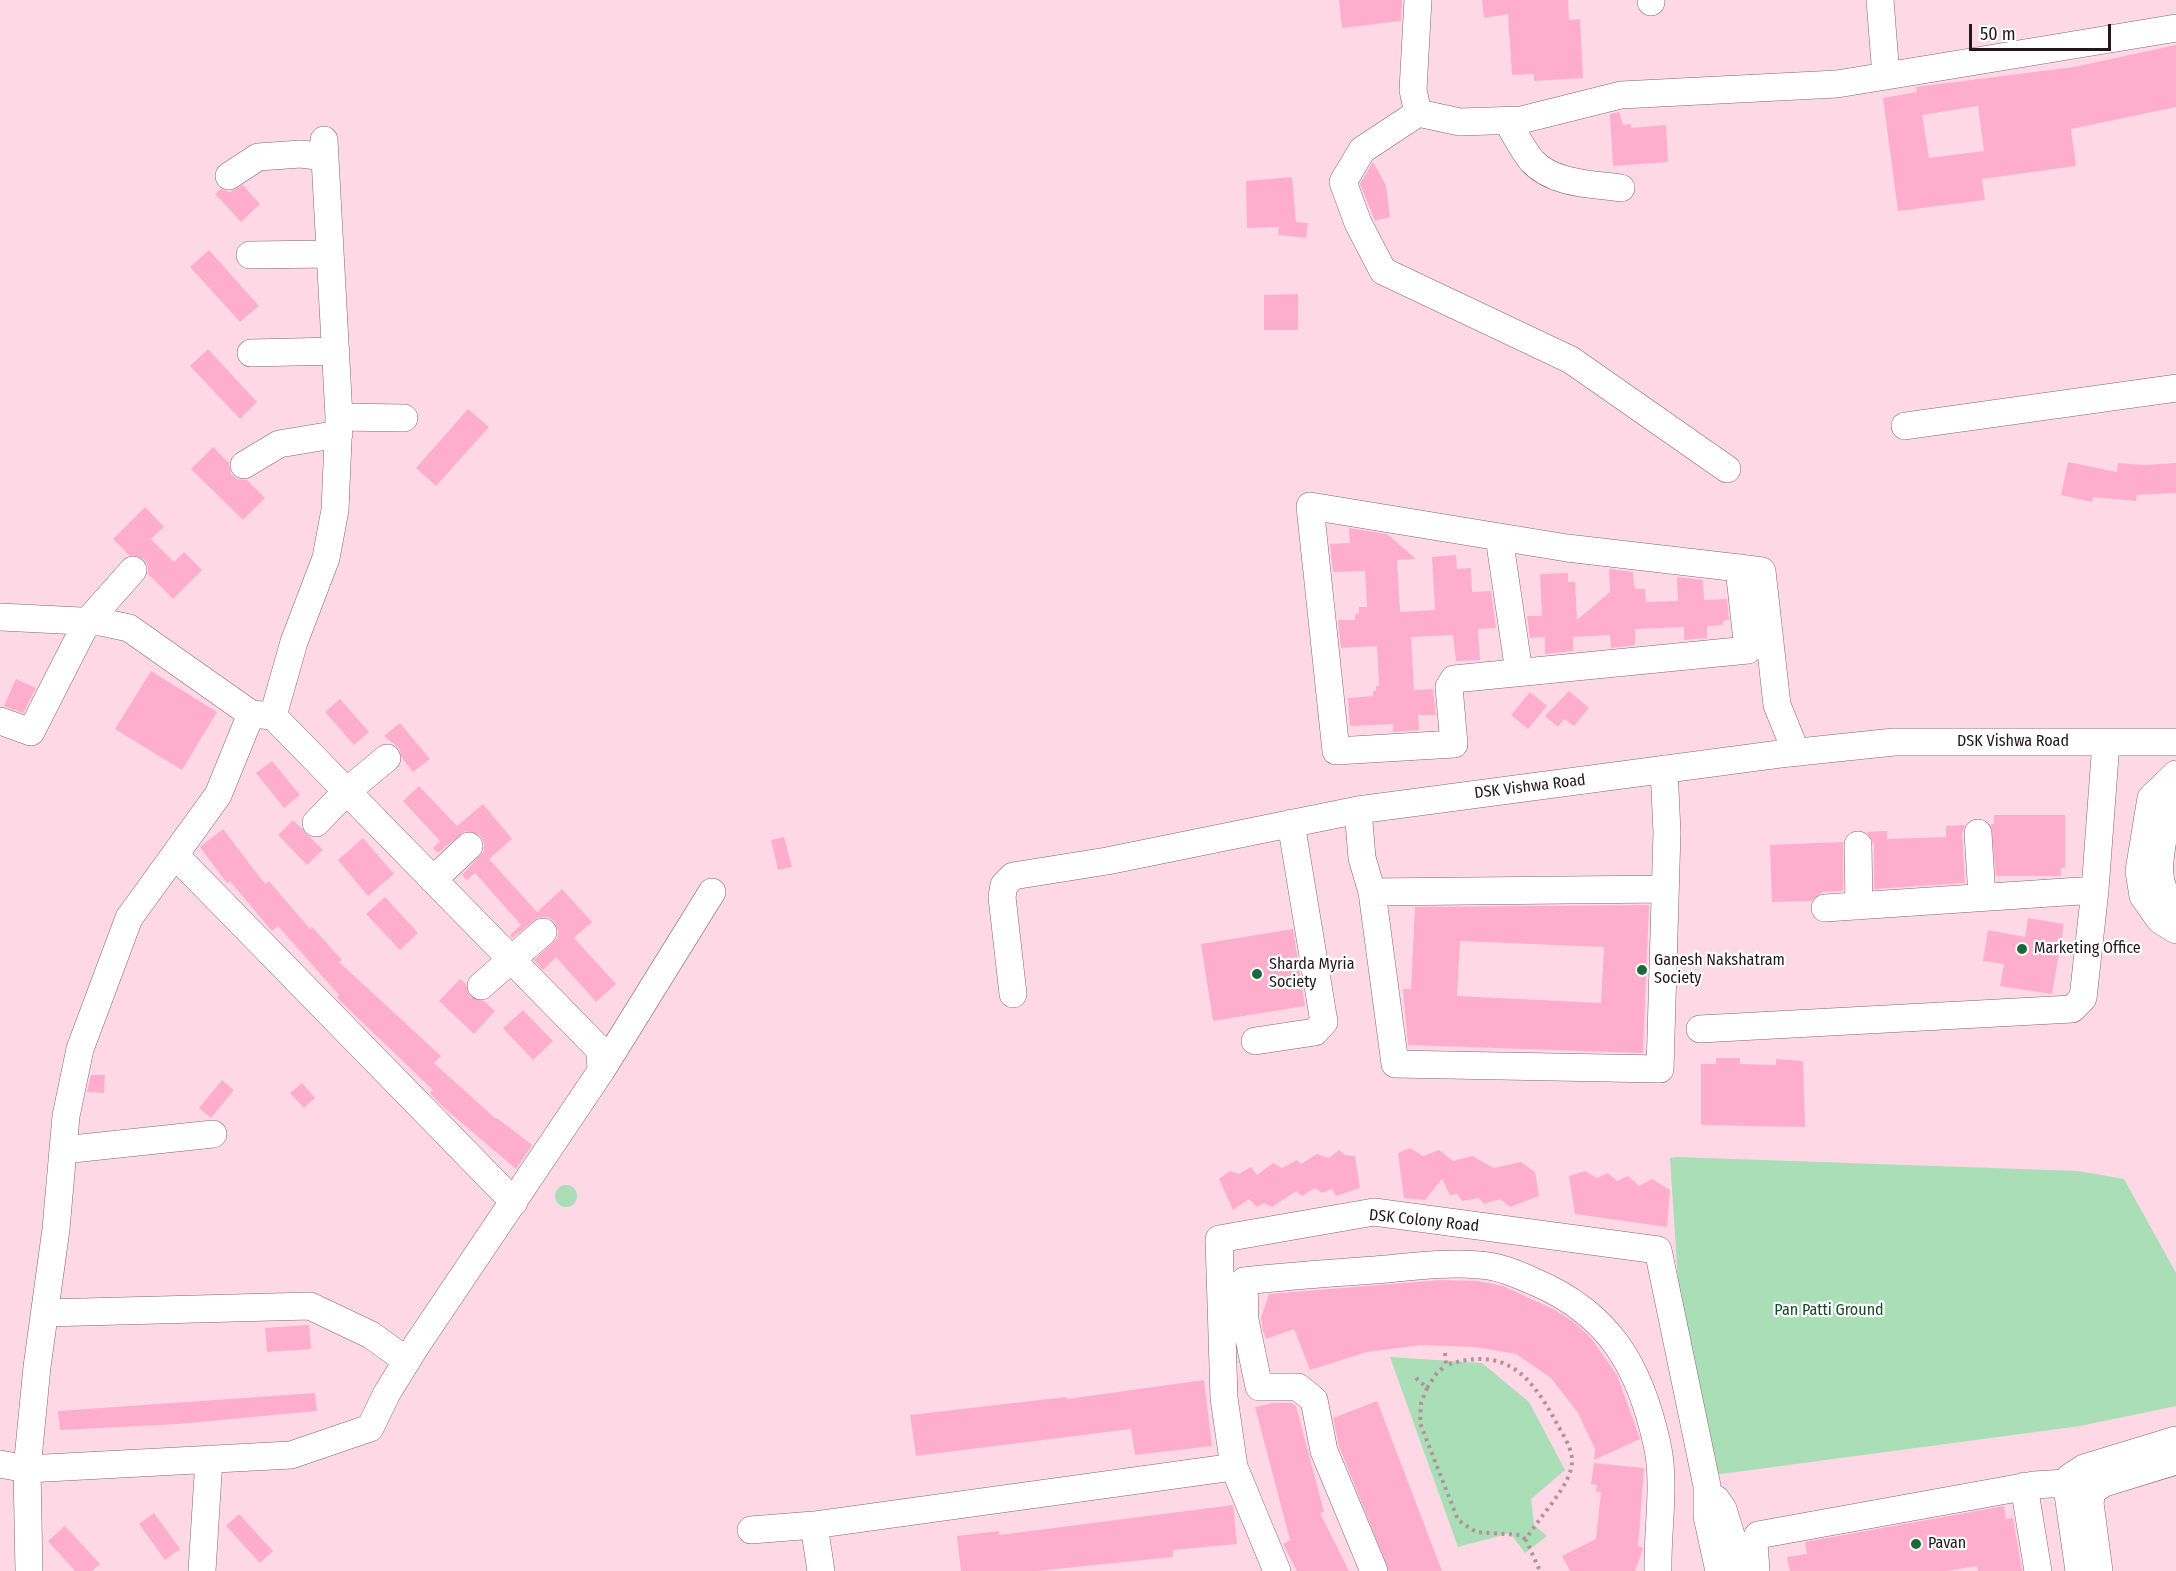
<!DOCTYPE html>
<style>
body{margin:0}
#map{position:relative;width:2176px;height:1571px;overflow:hidden;background:#fed8e5;font-family:"Fira Sans Condensed",sans-serif}
canvas{display:block}
.scale{position:absolute;left:1969px;top:24px;width:142px;height:27px;box-sizing:border-box;border:3px solid #24171c;border-top:0;padding-left:8px;font-size:18px;line-height:21px;white-space:nowrap;color:#24171c;-webkit-text-stroke:4px #fff;paint-order:stroke}
</style>
<div id="map">
<canvas width="2176" height="1571"></canvas>
<div class="scale">50 m</div>
</div>
<script>
const context = document.querySelector('canvas').getContext('2d');
context.lineJoin = 'round';
function fill(path, color) { context.fillStyle = color; context.fill(path, 'evenodd'); }
function strokePath(path, color, width, dash) { context.strokeStyle = color; context.lineWidth = width; context.lineCap = dash ? 'butt' : 'round'; context.setLineDash(dash || []); context.stroke(path); }
function drawText(font, color, halo, rows, align = 'center') {
  context.font = font + ' "Fira Sans Condensed",sans-serif'; context.lineWidth = 4.5; context.setLineDash([]); context.textBaseline = 'middle'; context.strokeStyle = halo; context.fillStyle = color; for (const [text, x, y, turn = 0] of rows) {
    context.save(); context.translate(x, y); context.rotate((+turn || 0) * Math.PI / 180); context.textAlign = isNaN(turn) ? turn : align; if (halo) context.strokeText(text, 0, 0); context.fillText(text, 0, 0); context.restore();
  }
}
const green = new Path2D(`
 M1677,1157L2078,1171L2124,1179L2176,1273V1406L2080,1426L1691,1478L1670,1158Z
 M555 1196a11 11 0 1 1 22 0a11 11 0 1 1-22 0Z
 M1390,1357L1482,1363L1529,1402L1565,1470L1531,1499L1534,1525L1547,1536L1525,1553L1510,1533L1458,1547Z`);
const building = new Path2D(`
 M1339,0H1402L1401,21L1342,28Z
 M1482,0H1568L1569,20L1580,19L1583,78L1534,81V74L1512,75L1508,14L1484,18Z
 M2176,45V107L2071,129L2076,166L1982,179L1985,200L1898,211L1883,98L1917,92L1916,87L2074,67ZM1978,106L1984,151L1929,158L1922,115Z
 M1619,112L1623,125L1631,124V128L1666,125L1668,162L1613,166L1610,114Z
 M1373,162L1386,185L1390,217L1375,221L1360,184Z
 M1292,177L1296,222L1308,223L1306,238L1278,235L1279,227L1247,228L1246,181Z
 M243,185L260,204L241,222L215,194L221,189L230,192Z
 M209,250L259,306L240,322L190,267Z
 M1298,294V330H1264V295Z
 M208,349L257,402L240,419L190,366Z
 M468,409L489,427L436,486L416,468Z
 M213,447L229,463L231,474L237,479L247,480L265,498L243,520L191,469Z
 M2068,462L2117,472L2118,463L2145,465L2176,463V493L2137,495L2136,501L2093,497L2092,502L2061,495Z
 M145,507L164,527L151,539L174,562L184,552L202,570L173,599L148,574V566L144,559L129,555L113,539Z
 M1349,528L1387,534L1416,559L1397,560L1400,612L1435,610L1432,557L1456,555L1457,569L1471,568L1472,592L1491,591L1496,628L1478,629L1480,660L1456,661L1453,635L1411,637L1414,690L1433,689L1436,715H1418L1419,730L1393,732V724L1350,726L1348,698L1373,696V691H1376V686H1379L1377,646L1341,648L1338,620H1355V615L1359,613V607H1367L1365,571L1333,572L1330,544L1350,543Z
 M1609,569L1633,572L1634,585L1636,589H1645L1646,602L1678,601L1677,577L1703,580L1704,600L1727,599L1729,620L1723,621V625L1707,626V638L1684,640V627L1635,629V645L1611,648L1610,635L1573,637V651L1545,654V637L1530,638L1527,616H1542L1540,574L1568,573V582H1575L1577,620L1610,592Z
 M151,671L217,712L182,770L115,729Z
 M16,679L36,688L23,713L4,706Z
 M1569,691L1589,708L1574,726L1564,719L1558,727L1545,716Z
 M1530,692L1547,706L1528,729L1511,715Z
 M340,699L369,732L354,745L325,712Z
 M400,723L430,759L413,772L402,758L399,748L384,736Z
 M272,761L300,795L284,808L256,773Z
 M419,786L457,826L483,804L512,839L489,859L537,912L562,889L592,922L574,938L616,984L596,1002L556,957L543,970L534,960L558,938V930L554,921L548,917H539L512,938L510,935L521,925L475,873L467,880L462,875L484,851V843L480,835L465,831L438,853L433,848L440,841L403,801Z
 M1994,815H2065V868H2061V876H1996L1991,824H1994Z
 M293,820L323,850L307,865L278,835Z
 M1965,825L1962,834L1965,883L1874,889V845L1867,832L1887,831V839L1946,837V826Z
 M223,829L265,884L269,881L310,929L312,927L342,960L339,962L441,1056L434,1063L496,1119L497,1118L532,1145L516,1169L442,1106L430,1093L433,1090L337,998L339,995L278,926L272,931L230,881L227,883L200,847Z
 M784,837L792,867L778,870L771,840Z
 M363,838L394,874L368,896L338,860Z
 M1843,842V891L1823,892L1811,901L1772,902L1770,845Z
 M385,897L418,933L400,950L366,914Z
 M1649,905L1643,1053L1408,1045L1403,989H1411L1415,907ZM1460,941L1604,947L1601,1003L1457,996Z
 M2028,918L2064,924L2052,994L2000,986L2004,964L1983,961L1988,930L2025,937Z
 M1293,929L1305,1006L1213,1021L1201,944Z
 M460,979L466,984L470,997L484,1001L495,1011L474,1034L439,1001Z
 M523,1010L553,1041L533,1060L503,1028Z
 M1716,1058H1740V1064L1776,1065V1059L1803,1061L1805,1127L1701,1125V1064H1716Z
 M91,1075H105L104,1093L87,1092Z
 M222,1080L234,1090L211,1118L199,1108Z
 M302,1083L315,1098L304,1108L290,1093Z
 M1410,1148L1423,1156L1439,1150L1453,1161L1472,1156L1494,1168L1521,1162L1535,1172L1539,1196L1510,1207L1500,1199L1484,1204L1479,1198L1462,1201L1457,1194L1450,1195L1442,1179L1425,1200L1404,1198L1398,1153Z
 M1339,1150L1345,1155L1355,1156L1360,1188L1336,1196L1332,1189L1322,1193L1315,1188L1302,1196L1296,1191L1272,1207L1264,1203L1257,1207L1249,1199L1233,1210L1219,1179L1230,1171L1239,1174L1251,1167L1257,1175L1273,1163L1282,1168L1297,1160L1301,1164L1317,1154L1329,1158Z
 M1585,1171L1597,1178L1608,1173L1617,1181L1628,1176L1639,1186L1652,1179L1670,1190L1667,1227L1575,1214L1569,1176Z
 M1441,1280L1478,1281L1503,1286L1553,1309L1574,1322L1591,1338L1617,1375L1640,1439L1594,1460L1595,1449L1578,1413L1551,1378L1516,1354L1476,1347L1421,1345L1367,1352L1310,1370L1294,1329L1266,1339L1263,1331L1261,1318L1269,1294Z
 M309,1325L311,1349L267,1352L265,1328Z
 M1204,1380L1212,1446L1135,1455L1131,1429L916,1456L910,1415L1066,1397L1067,1399Z
 M315,1393L317,1411L178,1424L60,1430L58,1411Z
 M1377,1401L1442,1571H1389L1339,1446L1333,1418Z
 M1273,1403H1292L1296,1406L1324,1512L1320,1513L1349,1571H1297L1283,1544L1290,1540L1255,1407Z
 M1594,1463L1644,1468L1638,1546L1643,1548L1642,1551L1635,1571H1570L1562,1556L1596,1539L1601,1492H1596L1597,1485L1591,1484Z
 M1233,1505L1237,1544L1173,1550V1557L1036,1571H961L957,1536L999,1531V1535Z
 M2004,1506L2006,1519L2013,1518L2022,1571H1978L1977,1566L1947,1571H1790L1787,1557L1807,1554L1805,1542Z
 M154,1513L180,1549L165,1560L139,1524Z
 M239,1514L273,1551L260,1563L226,1526Z
 M65,1526L100,1564L92,1571H75L48,1541Z`);
const path = new Path2D(`
 M1445,1353L1446,1365C1505,1346 1530,1374 1556,1422C1562,1433 1572,1448 1572,1460C1573,1485 1537,1518 1526,1540L1540,1571
 M1416,1378L1427,1388L1437,1373L1446,1365
 M1427,1388L1421,1403L1420,1423L1458,1520L1476,1532L1521,1535L1526,1540`);
const minor = new Path2D(`
 M1418,0L1413,90L1418,113L1460,122L1521,120L1621,95L1837,84L1886,76L1880,0
 M1651,0V2
 M1886,76L2176,28
 M1418,113L1362,150L1343,182L1358,223L1383,271L1571,360L1727,469
 M1507,121C1515,134 1522,149 1532,161C1553,184 1592,184 1621,188
 M229,176L258,157L301,154L325,157
 M250,255L330,254
 M251,353L336,351
 M339,417L404,418
 M1905,426L2176,388
 M244,465L279,444L339,434
 M1499,537L1519,672
 M1739,568L1748,650L1454,679L1449,687L1454,744L1336,751L1310,506L1567,548L1739,568L1762,571L1777,705L1796,752
 M0,617L101,622L129,628L251,714L218,795L129,918L80,1049L66,1116L56,1229L37,1367L27,1469L29,1571
 M273,716L294,642L326,558L335,510L339,417L324,140
 M0,721L31,732L87,622L133,570
 M2176,774L2151,798L2139,871L2143,896L2160,920L2176,930
 M2166,786C2176,825 2140,875 2176,907
 M1358,810L1362,858L1372,892L1395,1064L1660,1069L1667,832L1664,769
 M316,823L347,791L387,758
 M1978,833L1982,897
 M1858,845L1859,906
 M175,855L514,1202
 M433,880L469,846
 M1372,892L1665,889
 M1825,908L2095,890L2106,742
 M481,986L543,932
 M1013,994L1002,897L1004,885L1013,876L1107,861L1358,810L1780,754L1894,742H2176
 M1700,1029L2072,1009L2083,998L2095,890
 M1255,1041L1315,1032L1324,1022L1291,823
 M601,1071L712,892
 M63,1150L213,1134
 M45,1313L310,1306L371,1335L407,1361
 M0,1464L27,1469L291,1455L370,1428L387,1393L416,1346L601,1071L600,1050L273,716L251,714
 M2024,1486L2038,1571
 M1716,1499L1723,1509L1742,1571
 M814,1525L821,1571
 M751,1530L814,1525L1234,1467
 M202,1571L209,1459
 M1277,1571L1234,1467L1224,1398L1219,1239L1374,1212L1658,1250L1707,1486V1516L1719,1571
 M1374,1571L1324,1451L1314,1400L1298,1387H1259L1245,1320L1244,1281C1288,1276 1332,1273 1375,1270C1410,1267 1445,1262 1479,1265C1499,1266 1517,1274 1535,1282C1610,1314 1640,1367 1657,1444C1666,1484 1657,1530 1658,1571
 M1756,1571L1754,1543L1758,1535L2034,1485L2067,1483L2090,1496
 M2079,1571L2068,1494L2070,1477L2084,1468L2176,1440
 M2099,1571L2090,1503L2092,1491L2104,1483L2176,1461`);
const markers = [
 [2022,949,6,"#1a6939"],
 [1642,970,6,"#1a6939"],
 [1257,974,6,"#1a6939"],
 [1916,1544,6,"#1a6939"]
];
const streetNames = [
 ["DSK Vishwa Road",2013,742],
 ["DSK Vishwa Road",1530,787,-7],
 ["DSK Colony Road",1424,1221,6]
];
const poiNames = [
 ["Marketing Office",2034,949],
 ["Ganesh Nakshatram",1654,961],
 ["Society",1654,979],
 ["Sharda Myria",1269,965],
 ["Society",1269,983],
 ["Pavan",1928,1544]
];
const parkNames = [
 ["Pan Patti Ground",1829,1311]
];
fill(green, '#a9deb6');
fill(building, '#feadcb');
strokePath(minor, '#856470', 28);
strokePath(path, '#b1939e', 4, [3, 4.5]);
strokePath(minor, '#fff', 27);
for (const [x, y, r, color] of markers) { const dot = new Path2D(); dot.arc(x, y, r, 0, 2 * Math.PI); context.fillStyle = color; context.fill(dot); strokePath(dot, '#fff', 2); }
drawText('16px', '#24171c', '#fff', streetNames);
drawText('16px', '#24171c', '#fff', poiNames, 'left');
drawText('16px', '#164b29', '#fff', parkNames);
</script>
